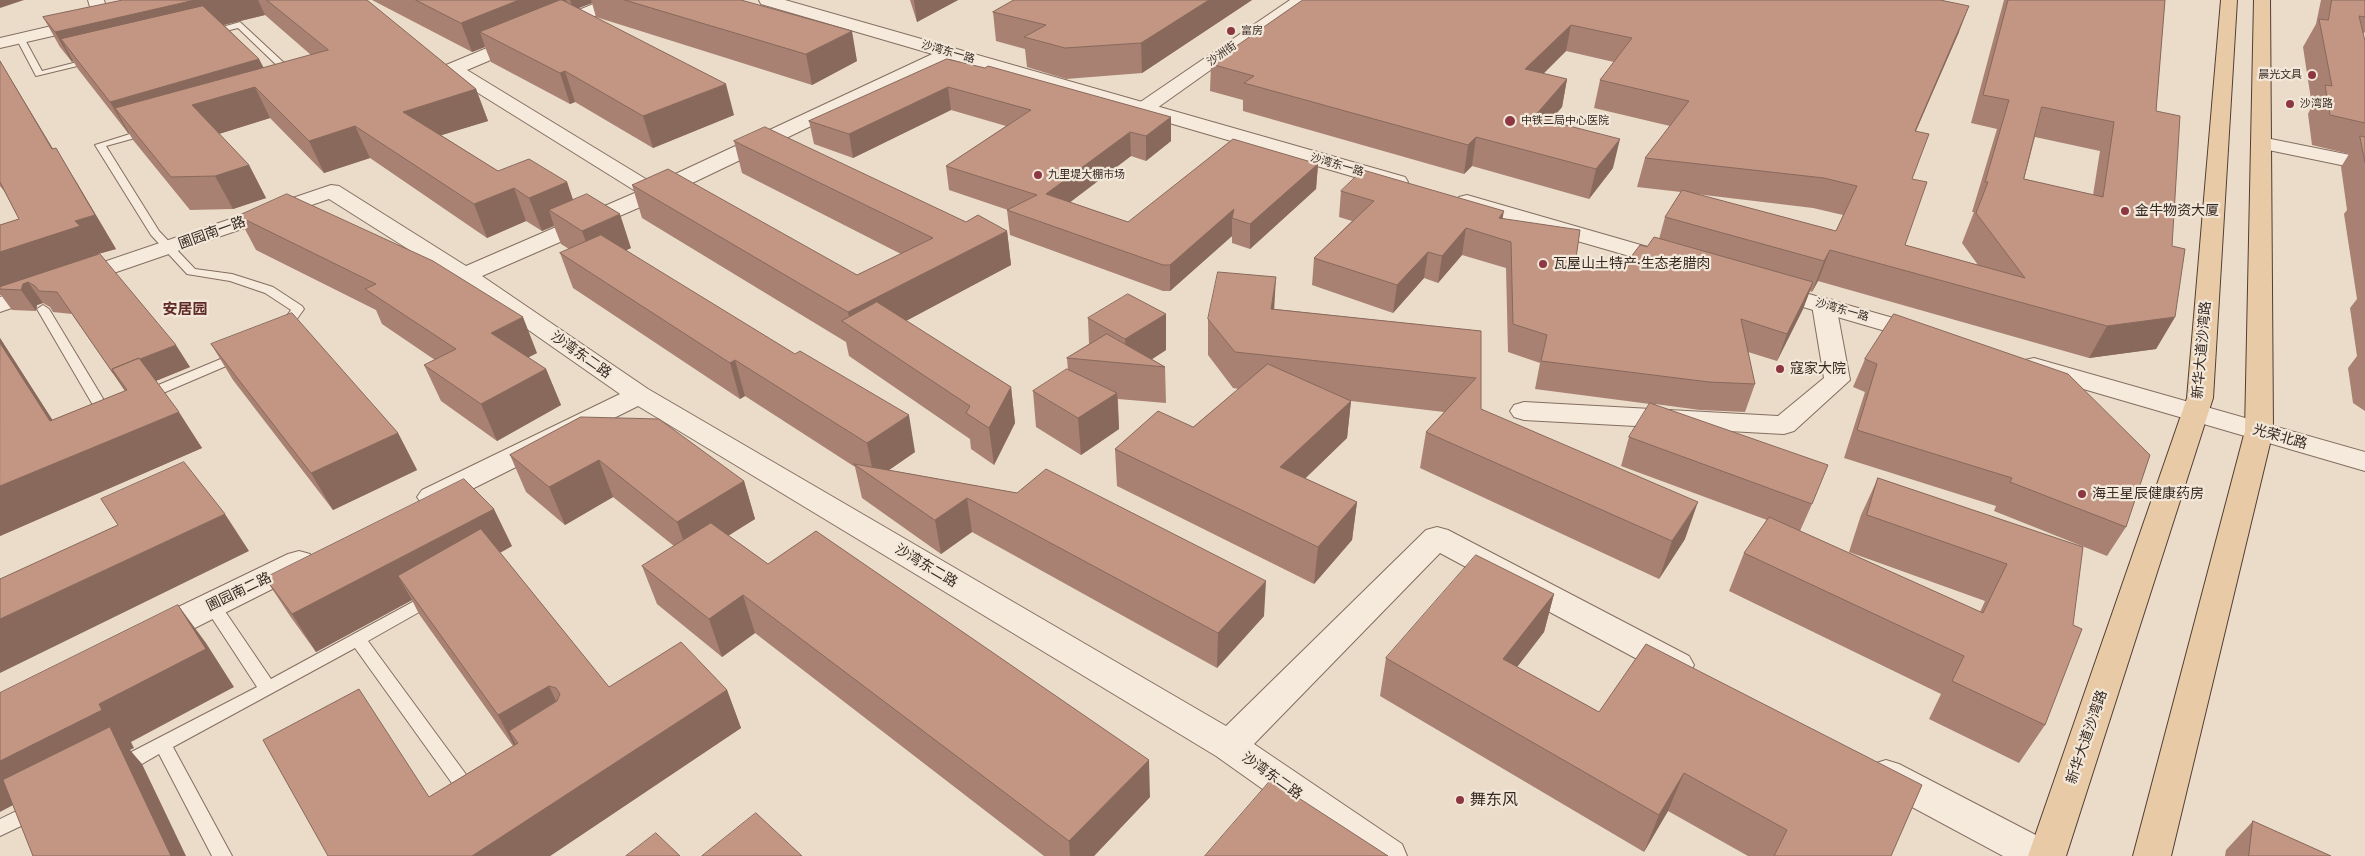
<!DOCTYPE html>
<meta charset="utf-8">
<style>
body{margin:0}
canvas{display:block;background:#eadcc9}
</style>
<canvas width="2365" height="856"></canvas>
<script>
const context = document.querySelector('canvas').getContext('2d');
context.lineJoin = 'round';
function strokePath(path, color, width, dash) { context.strokeStyle = color; context.lineWidth = width; context.lineCap = dash ? 'butt' : 'round'; context.setLineDash(dash || []); context.stroke(path); }
function fill(path, color) { context.fillStyle = color; context.fill(path, 'evenodd'); }
function drawText(font, color, halo, rows, align = 'center') {
  context.font = font + ' "Roboto Serif","Noto Sans SC",serif'; context.lineWidth = 4.5; context.setLineDash([]); context.textBaseline = 'middle'; context.strokeStyle = halo; context.fillStyle = color; for (const [text, x, y, turn = 0] of rows) {
    context.save(); context.translate(x, y); context.rotate((+turn || 0) * Math.PI / 180); context.textAlign = isNaN(turn) ? turn : align; if (halo) context.strokeText(text, 0, 0); context.fillText(text, 0, 0); context.restore();
  }
}
const service = new Path2D(`
 M240,22L296,74V78H290L238,28L209,35L205,32Z
 M17,36H23L42,71L93,58L98,61L36,76L16,38Z
 M149,128L153,129V133L106,146L159,231L195,269L232,274L273,287L302,306L304,309L287,333H279L277,330L291,310L265,293L230,281L187,274L151,235L95,145Z
 M43,305L49,309L108,407L115,411L113,414L104,416L97,412L37,309Z
 M240,351L246,355L245,358L149,399L144,400L137,396L139,393Z
 M431,592L437,594L439,598L437,602L368,641L476,788L479,794L476,800L470,802L464,800L355,648L173,747L232,856H212L159,754C146,761 127,776 114,771L111,766L114,761L257,687L206,609L204,605L206,601L212,599L218,601L271,679Z
 M35,802L42,804L44,810L42,816L0,836V819Z`);
const minor = new Path2D(`
 M88,0H104L110,20L107,24H95Z
 M603,0H625L623,4L467,70L654,184L943,49H955L958,53L955,57L661,198L482,276L648,389L1226,726L1426,530L1437,527L1448,530L1689,656L1694,665L1689,674L1677,678L1665,674L1440,553L1254,744L1402,844L1407,856H1357L1216,756L638,406L442,504L432,507L422,504L417,497L422,490L620,394L457,280L329,199L0,312V297L331,185L339,186L466,266L637,192L446,73L444,69L446,65Z
 M1290,0H1309L1150,113L1143,115L1136,113L1133,109L1136,105Z
 M2261,137L2365,158V170L2254,147L2251,143L2254,139Z
 M1824,298L1833,300L1836,305L1850,380L1794,431L1784,434L1524,420L1514,417L1510,411L1514,405L1524,402L1778,416L1824,378L1812,305L1815,300Z
 M299,551L310,554L314,562L310,570L165,643L153,646L141,643L137,634L141,625L288,554Z
 M1886,760L1899,764L2053,844L2058,856H2003L1873,786L1868,775L1873,764Z`);
const tertiary = new Path2D(`
 M759,0H785L1405,177L1408,182L1405,187L1397,188L1389,187L761,4Z
 M86,18L92,19L95,23L92,27L0,48V38Z
 M1467,195L1679,256L1683,261L1679,266L1671,268L1459,207L1456,202L1459,197Z
 M1770,283L1932,329L1936,334L1932,339L1923,342L1762,295L1758,290L1762,285Z
 M2034,358L2365,452V471L2025,372L2021,366L2025,360Z`);
const primary = new Path2D(`
 M2221,0H2237L2213,398L2066,856H2028L2187,398Z
 M2254,0H2270L2273,431L2171,856H2133L2245,431Z`);
const wall = new Path2D(`
 M123,0H366L476,89L488,121L441,135L498,171L567,182L573,200L631,248L626,250L915,452L889,470L1017,493L1264,616L1217,668L972,532L941,554L862,498L855,467L745,396L740,399L573,288L560,253L569,249L561,244L554,226L542,231L526,221L487,238L370,158L324,173L270,118L219,134L249,165L266,198L233,209L190,210L133,140L129,133H128L78,69L73,61L72,62L60,47L43,17ZM265,15L311,55L264,68L259,59L224,25Z
 M372,0H741L857,61L812,85L596,17L592,3L578,8L734,115L653,148L575,102L570,104L491,62L485,47L472,52Z
 M910,0H958L917,22Z
 M1014,0H1252L1142,73L1066,79L1027,67L1025,49L996,41L993,12Z
 M1303,0L1959,32L1916,131L1912,179L1905,245L1978,265L1962,243L1974,212H1972L1997,129L1971,123L2004,0H2165L2156,111L2172,246L2175,317L2156,349L2089,358L1818,281L1812,292L1810,291L1803,309L1777,361L1748,352L1755,384L1745,412L1700,410L1655,404L1812,504L1800,531L1980,612L1985,601L1849,552L1861,515L1878,478L2083,547L2045,725L2019,763L1929,719L1941,694L1729,591L1744,553L1767,520L1621,466L1629,437L1650,404L1535,389L1540,363L1508,352L1506,268L1462,255L1438,283L1424,278L1393,313L1312,285L1314,258L1352,221L1339,217L1341,191L1503,218L1576,258L1621,270L1647,247L1659,239L1665,217L1681,192L1637,187L1645,158L1670,126L1594,108L1600,80L1614,62L1566,51L1543,74L1567,79L1562,107L1550,121L1613,168L1589,199L1472,166L1464,174L1243,111V100L1210,91L1211,64ZM2035,137L2100,151L2093,195L2024,179ZM1696,194L1813,208L1843,215L1836,231Z
 M2321,0H2365V32L2363,34L2365,41V411L2353,403L2348,368L2357,356L2350,308L2357,299L2344,214L2347,210L2341,167L2349,154L2312,145L2308,114L2312,106L2303,47L2316,24Z
 M947,59L1171,117V141L1146,161L1131,156L1070,202L1128,222L1318,164L1316,189L1250,249L1232,243V236L1170,291H1163L1010,235L1007,210H1008L949,190L946,166L1006,126L951,110L853,158L814,144L809,121Z
 M0,61L53,149L76,181L116,249L98,254L190,367L156,381L202,448L0,536V338L52,420L125,391L72,314L53,312L50,307L43,303L37,305L36,311L12,310L1,295H0V225L19,219L4,191L0,186Z
 M734,141L966,222L1007,231L1011,265L906,321L1011,387L1015,423L994,465L971,449L970,439L849,356L846,342L642,218L632,185L857,275L901,254L742,173Z
 M238,216L537,353L528,357L546,369L561,405L497,441L441,401L424,365L435,360L382,324L376,310L256,250Z
 M1274,309L1481,331V409L1685,539L1659,579L1420,468L1426,432L1444,412L1351,401L1347,438L1305,478L1357,502L1352,540L1314,584L1117,486L1115,449L1193,427L1239,389L1233,388L1208,355V319Z
 M1166,314V350L1152,359L1165,367L1166,403L1118,399L1119,429L1081,455L1036,427L1033,391L1068,370L1067,358L1089,344L1088,318Z
 M1894,314L2126,527L2107,556L1994,511L1996,506L1844,458L1865,392L1853,387L1865,359Z
 M211,344L398,433L417,470L333,510L233,380Z
 M581,417L744,481L755,519L728,535L768,564L1150,797L1094,856H1044L755,633L722,657L657,604L642,566L674,546L613,497L565,525L526,492L510,455Z
 M512,546L500,553L609,687L727,690L741,728L550,856H328L429,797L513,746L419,614L412,600L316,652L290,616L265,578Z
 M1554,594L1544,632L1517,667L1599,712L1891,856H1748L1668,811L1644,852L1380,696L1386,658Z
 M2253,821L2331,856H2225L2226,850Z`);
const shadedWall = new Path2D(`
 M0,0H24L0,8Z
 M195,0H258L265,15L77,60L61,39L73,61L72,62L55,32Z
 M519,0H566L569,9L480,32L485,47L472,52L461,23Z
 M570,0H591L592,3L574,10Z
 M914,0H958L917,22Z
 M1209,0H1252L1142,73L1141,43Z
 M1969,6L1959,32L1903,160L1915,131Z
 M1571,25L1566,51L1520,97L1525,69Z
 M852,31L857,61L812,85L806,54Z
 M259,59L274,90L255,87L270,118L209,137L115,108L129,133H128L110,102Z
 M0,61L15,86L73,182L52,149Z
 M565,71L575,102L570,104L560,73Z
 M1567,79L1562,107L1529,145L1534,117Z
 M726,84L734,115L653,148L643,116Z
 M948,87L951,110L853,158L849,134Z
 M476,89L488,121L416,143L403,112Z
 M1171,117V141L1146,161V136Z
 M355,126L370,158L324,173L309,141Z
 M1130,132L1131,156L1048,219L1046,194Z
 M1476,137L1472,166L1464,174L1468,145Z
 M1620,139L1613,168L1589,199L1596,169Z
 M56,148L116,249L98,254L28,282L43,303L37,305L36,311L21,290L0,289V252L75,221Z
 M1318,164L1316,189L1250,249V224Z
 M249,165L266,198L233,209L215,176Z
 M567,182L578,215L549,210L554,226L542,231L529,198Z
 M514,188L526,221L487,238L474,204Z
 M1234,209L1232,218V236L1170,291V265Z
 M1504,211L1499,237V218Z
 M620,214L631,248L594,265L582,231Z
 M1466,228L1462,255L1438,283L1442,256Z
 M1007,231L1011,265L870,340L851,327L848,312Z
 M1830,250L1818,281L1812,292L1824,261Z
 M1428,252L1424,278L1393,313L1397,285Z
 M1276,277L1274,312L1271,309Z
 M1813,282L1803,309L1777,361L1787,334Z
 M1166,314V350L1143,365L1126,363L1125,339Z
 M523,317L537,353L506,369L491,333Z
 M2175,317L2156,349L2089,358L2107,326Z
 M0,338L75,455L179,412L202,448L0,536V486L50,421L0,343Z
 M176,345L190,367L153,382L138,360Z
 M735,360L745,396L740,399L730,363Z
 M546,369L561,405L497,441L481,404Z
 M113,373H114L129,395H128Z
 M1011,387L1015,423L994,465L989,428Z
 M1117,393L1119,429L1081,455L1078,418Z
 M1351,401L1347,438L1278,505L1280,467Z
 M909,415L915,452L876,479L874,477L867,443Z
 M398,433L417,470L333,510L311,473Z
 M599,460L613,497L565,525L549,487Z
 M744,481L755,519L690,560L677,522Z
 M967,498L972,532L941,554L935,520Z
 M1357,502L1352,540L1314,584L1318,547Z
 M1698,502L1685,539L1659,579L1672,541Z
 M494,509L512,546L414,599L398,576L412,600L316,652L292,614Z
 M225,514L249,551L0,673V619Z
 M1266,581L1264,616L1217,668L1218,633Z
 M1554,594L1544,632L1494,697L1503,659Z
 M743,595L755,633L722,657L709,619Z
 M178,605L206,643L234,687L131,742L134,748L130,750L142,764L186,856H171L30,796L0,812V761L99,704Z
 M549,686L567,724L518,743L509,731L520,752L518,753L498,715Z
 M727,690L741,728L550,856H472Z
 M1149,760L1150,797L1094,856H1070L1069,841Z
 M1684,773L1668,811L1644,852L1659,815Z`);
const building = new Path2D(`
 M123,0H195L55,32L43,17Z
 M267,0H367L476,89L403,112L498,171L529,159L567,182L529,198L514,188L474,204L355,126L309,141L255,87L192,105L249,165L215,176L171,177L115,108L328,50Z
 M416,0H519L461,23Z
 M560,0H562L726,84L643,116L565,71L560,73L480,32Z
 M625,0H741L852,31L806,54Z
 M1014,0H1209L1141,43L1065,48L1024,37L1046,25L993,12Z
 M1303,0H1940L1969,6L1915,131L1929,134L1912,179L1927,182L1905,245L2025,278L1976,213L1988,182H1985L2009,100L1983,95L2008,0H2165L2156,111L2180,116L2172,246L2185,249L2175,317L2107,326L1830,250L1824,261L1665,217L1682,190L1836,231L1857,186L1824,178L1645,158L1689,101L1600,80L1632,38L1571,25L1525,69L1567,79L1534,117L1620,139L1596,169L1476,137L1468,145L1244,83L1254,76L1211,64ZM2042,107L2114,122L2103,197L2024,179Z
 M2332,0H2365V17L2359,16L2365,41V123L2330,115L2325,85L2332,86L2319,19L2328,20Z
 M203,6L259,59L110,102L61,39Z
 M947,59L985,68L988,66L1171,117L1146,136L1130,132L1046,194L1128,222L1233,139L1318,164L1250,224L1232,218L1234,209L1170,265H1163L1007,210L1037,195L946,166L1031,110L948,87L849,134L809,121Z
 M0,61L52,149L56,148L95,215L75,221L80,226L0,252V225L19,219L0,182Z
 M765,127L966,222L978,215L1007,231L848,312L632,185L668,169L857,275L933,238L734,141Z
 M2360,136L2365,137V162Z
 M1363,170L1504,211L1499,218L1580,230L1576,258L1621,270L1640,245L1647,247L1654,237L1813,282L1787,334L1741,319L1755,384L1709,382L1541,361L1547,335L1513,324L1511,242L1466,228L1442,256L1428,252L1397,285L1314,258L1374,201L1341,191Z
 M287,194L433,261L523,317L491,333L546,369L481,404L424,365L456,349L365,289L376,284L238,216Z
 M587,194L620,214L582,231L549,210Z
 M601,235L795,354L800,351L909,415L867,443L735,360L730,363L560,253Z
 M100,254L176,345L140,359L139,358L112,369L114,373H113L57,292L39,291L35,286L28,282L23,284L21,290L0,289V287Z
 M1218,272L1276,277L1271,309L1481,331V409L1698,502L1672,541L1426,432L1476,378L1235,352L1208,319Z
 M1128,294L1166,314L1125,339L1088,318Z
 M877,302L1011,387L989,428L966,413L970,406L842,321Z
 M292,313L398,433L311,473L211,344Z
 M1894,314L2068,374L2150,455L2126,527L2010,482L2012,478L1857,430L1877,364L1865,359Z
 M1107,334L1165,367L1067,358Z
 M0,343L50,421L127,390L112,369L139,358L179,412L0,486Z
 M1268,364L1351,401L1280,467L1357,502L1318,547L1115,449L1158,411L1193,427Z
 M1067,369L1117,393L1078,418L1033,391Z
 M1650,403L1828,465L1812,504L1629,437Z
 M581,417L659,419L744,481L677,522L599,460L549,487L510,455Z
 M184,462L225,514L0,619V579L118,525L101,499Z
 M854,464L1017,493L1046,469L1266,581L1218,633L967,498L935,520Z
 M1878,478L2083,547L2073,625L2082,629L2045,725L1952,681L1964,656L1744,553L1769,517L1983,613L2007,564L1867,515Z
 M464,479L494,509L292,614L265,578Z
 M711,523L768,564L816,531L1149,760L1069,841L743,595L709,619L642,566Z
 M481,529L609,687L681,642L727,690L472,856H328L263,740L359,689L429,797L518,743L509,731L557,701L560,694L556,688L549,686L498,715L398,576Z
 M1476,555L1554,594L1503,659L1599,712L1646,644L1922,785L1891,856H1774L1787,830L1684,773L1659,815L1386,658Z
 M178,605L206,649L99,704L102,710L0,761V693Z
 M110,727L171,856H33L3,780Z
 M1271,780L1388,856H1205Z
 M756,813L802,856H702Z
 M2253,821L2331,856H2249Z
 M656,833L680,856H626Z`);
const markers = [
 [1231,31,5,"#8c3742"],
 [2312,75,5,"#8c3742"],
 [2290,104,5,"#8c3742"],
 [1510,121,6,"#8c3742"],
 [1038,175,5,"#8c3742"],
 [2125,211,5,"#8c3742"],
 [1543,264,5,"#8c3742"],
 [1780,369,5,"#8c3742"],
 [2082,494,5,"#8c3742"],
 [1460,800,5,"#8c3742"]
];
const farPoinames = [
 ["富房",1241,31],
 ["晨光文具",2302,75,"right"],
 ["沙湾路",2300,104],
 ["中铁二局中心医院",1521,121],
 ["九里堤大棚市场",1048,175]
];
const farStreetnames = [
 ["沙湾东一路",948,52,16],
 ["沙洲街",1222,54,-35],
 ["沙湾东一路",1337,165,16],
 ["沙湾东一路",1842,310,16]
];
const poiNames = [
 ["金牛物资大厦",2135,211],
 ["瓦屋山土特产·生态老腊肉",1553,264],
 ["寇家大院",1790,369],
 ["海王星辰健康药房",2092,494]
];
const streetNames = [
 ["圃园南一路",212,233,-20],
 ["新华大道沙湾路",2202,350,-85],
 ["沙湾东二路",581,355,35],
 ["光荣北路",2280,437,16],
 ["沙湾东二路",926,566,31],
 ["圃园南二路",239,592,-26],
 ["新华大道沙湾路",2087,737,-71],
 ["沙湾东二路",1272,776,35]
];
const neighbourhoodNames = [
 ["安居园",185,310]
];
const nearPoinames = [
 ["舞东风",1470,800]
];
strokePath(service, '#846e60', 2);
strokePath(minor, '#846e60', 2);
strokePath(tertiary, '#846e60', 2);
strokePath(primary, '#523e33', 2);
fill(service, '#f5eadc');
fill(minor, '#f5eadc');
fill(tertiary, '#f5eadc');
fill(primary, '#e8cba6');
fill(wall, '#a88172');
fill(shadedWall, '#88695c');
fill(building, '#c39684');
strokePath(building, '#88695c', 1);
for (const [x, y, r, color] of markers) { const dot = new Path2D(); dot.arc(x, y, r, 0, 2 * Math.PI); context.fillStyle = color; context.fill(dot); strokePath(dot, '#f2e7d8', 2); }
drawText('11px', '#362922', '#f2e7d8', farPoinames, 'left');
drawText('11px', '#362922', '#f2e7d8', farStreetnames);
drawText('14px', '#362922', '#f2e7d8', poiNames, 'left');
drawText('14px', '#362922', '#f2e7d8', streetNames);
drawText('bold 15px', '#5e2b26', '#f2e7d8', neighbourhoodNames);
drawText('16px', '#362922', '#f2e7d8', nearPoinames, 'left');
</script>
